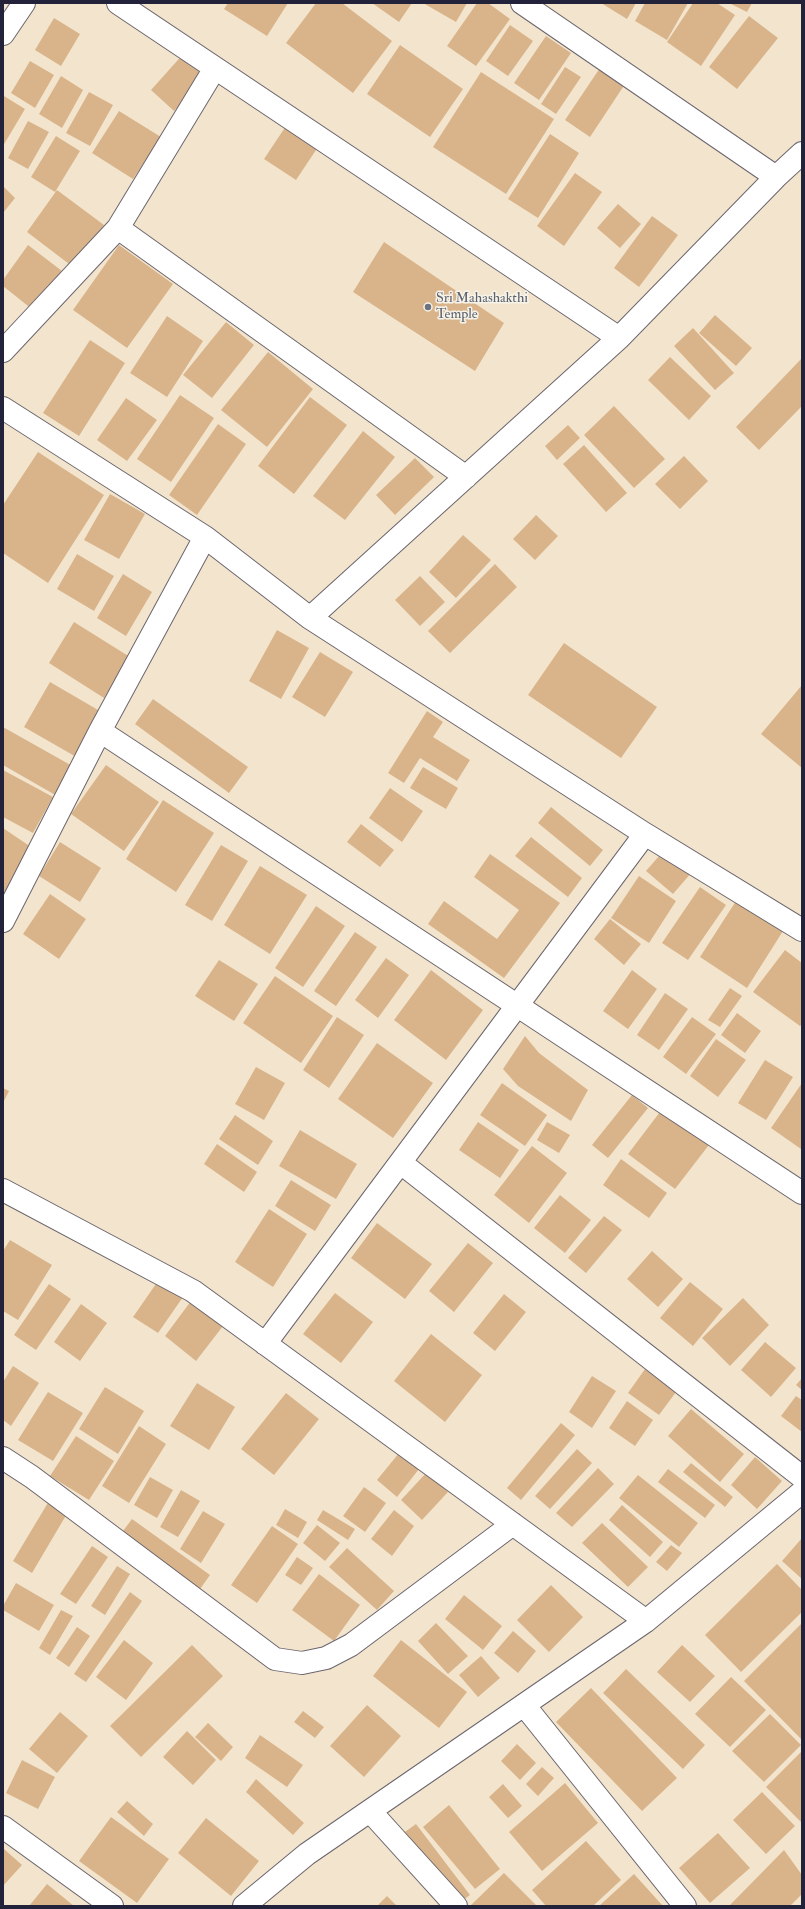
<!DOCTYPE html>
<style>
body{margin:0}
#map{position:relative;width:805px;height:1909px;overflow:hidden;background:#f3e5cd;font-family:"IM FELL Double Pica",serif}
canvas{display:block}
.frame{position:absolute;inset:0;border:4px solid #22223b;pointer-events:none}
</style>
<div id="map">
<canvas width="805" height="1909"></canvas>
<div class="frame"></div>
</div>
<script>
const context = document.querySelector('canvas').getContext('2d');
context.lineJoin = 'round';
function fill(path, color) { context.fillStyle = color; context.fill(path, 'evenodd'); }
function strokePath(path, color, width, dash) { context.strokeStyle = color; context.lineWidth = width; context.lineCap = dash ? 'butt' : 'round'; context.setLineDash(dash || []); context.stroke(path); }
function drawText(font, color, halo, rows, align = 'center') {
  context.font = font + ' "IM FELL Double Pica",serif'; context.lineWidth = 3; context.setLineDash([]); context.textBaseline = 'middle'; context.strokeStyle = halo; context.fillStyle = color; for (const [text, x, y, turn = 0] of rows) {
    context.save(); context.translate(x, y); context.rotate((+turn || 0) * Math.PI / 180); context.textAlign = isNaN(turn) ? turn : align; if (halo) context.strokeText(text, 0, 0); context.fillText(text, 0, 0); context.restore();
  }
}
const building = new Path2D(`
 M228,3H288L267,36L224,9Z
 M316,3H342L392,41L353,93L286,43Z
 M372,3H412L399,22Z
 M423,3H467L456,22Z
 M477,3H488L510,19L476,66L447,46Z
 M601,3H636L627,19Z
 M645,3H688L667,40L635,21Z
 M693,3H717L735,15L701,66L667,42Z
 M729,3H752L747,12Z
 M749,16L778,38L737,89L709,67Z
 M54,18L80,34L61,66L35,50Z
 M510,25L533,41L508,76L486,61Z
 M546,36L571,53L539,100L514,83Z
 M400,45L463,89L430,137L367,94Z
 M185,52L209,74L174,111L151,90Z
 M606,59L631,75L590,137L565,120Z
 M30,61L54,75L35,108L11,93Z
 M565,67L581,77L556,114L541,104Z
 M481,72L554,119L506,194L433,147Z
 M61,76L83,90L62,128L39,114Z
 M89,92L113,105L90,146L66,133Z
 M4,96L25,109L3,146V98Z
 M119,111L161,137L133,179L92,153Z
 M28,121L49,132L28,169L8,158Z
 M286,126L318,147L296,180L264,159Z
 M550,134L579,153L538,218L508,199Z
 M56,136L80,151L55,192L31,177Z
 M575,173L602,192L564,246L537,226Z
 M3,186L15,198L3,213Z
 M57,190L104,225L73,267L27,232Z
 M618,204L641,224L620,248L597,228Z
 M652,216L678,235L639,287L614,268Z
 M384,242L504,323L475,371L353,292Z
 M28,245L62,271L33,310L3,286V280Z
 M119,245L173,284L127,348L73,310Z
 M715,315L752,348L736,366L699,333Z
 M167,316L203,341L167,397L130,373Z
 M226,322L254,345L212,398L183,375Z
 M693,328L734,373L715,390L674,346Z
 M90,340L125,363L79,436L43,413Z
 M268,352L313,389L267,447L221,410Z
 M670,357L711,396L689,420L648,380Z
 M802,358V406L759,450L736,427Z
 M180,395L214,418L171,482L137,459Z
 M310,397L347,425L294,494L258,466Z
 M126,398L157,420L127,461L97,440Z
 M614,406L665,459L634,488L584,435Z
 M218,424L246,444L197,515L169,495Z
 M568,425L580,438L557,460L545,446Z
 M363,431L395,457L345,520L313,496Z
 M584,445L627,493L606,512L563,464Z
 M38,452L104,495L48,583L3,553V505Z
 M684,456L708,481L680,509L655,484Z
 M415,458L434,477L395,515L376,495Z
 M110,494L145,514L119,559L84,540Z
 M536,515L558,536L535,560L513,539Z
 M463,535L491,560L456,598L429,572Z
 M77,554L114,576L94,611L57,589Z
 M495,564L517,587L450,653L428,631Z
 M123,574L152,592L126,636L97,618Z
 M420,576L445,602L420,626L395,600Z
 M74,622L130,657L104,698L49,663Z
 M277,630L309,648L281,699L249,681Z
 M564,643L657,707L621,758L528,695Z
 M320,652L353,672L325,717L292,697Z
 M50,682L105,714L78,758L24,727Z
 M802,685V768L761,734Z
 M153,699L248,767L229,793L135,724Z
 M427,711L443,722L433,737L470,760L457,781L420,758L404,783L388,773Z
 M3,727L74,767L57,796L3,765Z
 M106,765L159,802L124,851L71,814Z
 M423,767L458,788L446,809L410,788Z
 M3,770L53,797L33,833L3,817Z
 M390,788L423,811L402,842L369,818Z
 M163,800L214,833L176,892L126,859Z
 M551,807L603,850L590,866L538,823Z
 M361,824L394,850L380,867L347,842Z
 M3,828L34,849L3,896Z
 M531,837L582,878L568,897L515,856Z
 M60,842L101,868L80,902L39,876Z
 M221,845L248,861L212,921L185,905Z
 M665,849L692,872L673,894L646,871Z
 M490,854L560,903L504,978L428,924L444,901L497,939L519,910L474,877Z
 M260,866L307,895L270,954L224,925Z
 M639,876L676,901L649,943L611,918Z
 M700,887L726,905L688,960L662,943Z
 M50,894L86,919L59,959L23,934Z
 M736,901L783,931L747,988L700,957Z
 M316,906L345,926L303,987L275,968Z
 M610,919L641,944L624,965L594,939Z
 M355,932L377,947L336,1006L314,991Z
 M785,950L802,963V1024L800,1026L753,992Z
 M386,958L409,975L378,1018L355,1000Z
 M219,960L258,984L234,1021L195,996Z
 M431,970L483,1010L446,1060L394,1020Z
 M632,970L657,989L628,1029L603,1011Z
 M275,976L333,1016L301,1063L243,1023Z
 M730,988L742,996L720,1027L708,1020Z
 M665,993L688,1009L659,1050L637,1035Z
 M737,1013L761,1031L745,1053L721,1035Z
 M337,1017L364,1035L329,1088L303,1070Z
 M692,1017L716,1034L686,1074L663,1057Z
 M525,1036L539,1053L588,1090L571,1121L518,1086L503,1069Z
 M716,1039L746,1060L718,1097L690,1076Z
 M377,1043L433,1083L393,1138L338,1099Z
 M765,1060L793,1077L766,1120L738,1103Z
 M256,1067L285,1083L264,1120L235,1104Z
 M502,1083L547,1115L525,1146L480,1115Z
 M802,1083V1148L801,1149L771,1128Z
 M3,1088L9,1091L3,1103Z
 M632,1095L648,1108L608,1158L592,1145Z
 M666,1104L712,1141L675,1189L628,1154Z
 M235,1115L273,1141L258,1165L219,1139Z
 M478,1122L519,1150L500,1178L459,1150Z
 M547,1122L570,1135L559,1153L537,1140Z
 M300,1130L357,1164L336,1199L279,1166Z
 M217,1144L257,1172L244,1192L204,1164Z
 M532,1146L567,1173L529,1223L494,1195Z
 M621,1159L667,1193L649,1218L603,1185Z
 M291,1180L331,1205L315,1231L275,1206Z
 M560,1195L591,1220L565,1253L534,1228Z
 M269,1209L307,1234L273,1287L235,1262Z
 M604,1216L622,1230L586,1273L568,1258Z
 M377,1223L432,1264L405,1299L351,1258Z
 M10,1240L52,1265L18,1320L3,1311V1251Z
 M468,1243L493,1263L454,1312L429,1291Z
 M652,1251L683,1279L658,1307L627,1279Z
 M158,1281L183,1297L158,1333L133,1317Z
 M690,1282L723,1309L693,1346L660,1318Z
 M49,1284L71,1299L36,1350L14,1335Z
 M335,1293L373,1322L341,1363L303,1334Z
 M504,1294L526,1312L495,1351L473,1333Z
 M743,1298L769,1325L730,1366L702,1338Z
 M191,1301L223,1326L196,1361L165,1336Z
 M81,1304L107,1323L80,1361L54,1342Z
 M431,1334L482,1375L445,1422L394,1381Z
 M765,1342L796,1368L771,1397L741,1370Z
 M13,1366L39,1383L11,1426L3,1420V1382Z
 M645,1369L676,1392L659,1415L628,1393Z
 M592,1376L616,1391L592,1428L569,1412Z
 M802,1378V1390L796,1385Z
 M197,1383L235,1407L209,1450L170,1426Z
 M105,1387L144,1411L118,1454L79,1429Z
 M48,1392L83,1413L53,1461L18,1440Z
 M286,1393L319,1419L274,1475L241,1449Z
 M796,1396L802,1400V1432L781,1416Z
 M627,1401L653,1420L635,1446L609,1428Z
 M691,1409L744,1454L720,1482L668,1436Z
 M561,1423L575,1435L521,1500L507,1488Z
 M139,1426L166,1444L129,1503L102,1486Z
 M76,1436L114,1461L89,1500L50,1476Z
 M577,1449L592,1463L550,1509L535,1496Z
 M399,1453L419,1469L397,1497L377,1480Z
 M755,1457L782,1481L757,1509L731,1485Z
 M691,1463L733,1497L725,1507L683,1472Z
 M598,1468L614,1484L572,1527L556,1513Z
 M668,1469L715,1505L705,1518L658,1482Z
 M427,1472L448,1492L422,1520L401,1500Z
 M638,1475L698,1523L679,1547L619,1498Z
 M150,1477L173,1490L157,1518L134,1505Z
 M364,1487L386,1503L365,1532L343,1516Z
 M181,1490L200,1501L178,1537L160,1527Z
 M49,1501L68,1512L32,1573L13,1561Z
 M622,1505L663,1542L650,1557L609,1520Z
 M285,1509L307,1522L298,1538L276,1525Z
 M323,1510L355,1529L348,1540L317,1520Z
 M394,1510L414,1526L392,1556L371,1539Z
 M203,1511L225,1524L201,1563L180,1549Z
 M132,1519L210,1575L198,1592L120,1535Z
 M602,1523L648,1567L628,1587L582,1543Z
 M317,1525L340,1543L325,1561L303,1543Z
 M272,1526L298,1544L257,1603L231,1585Z
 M802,1538V1579L782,1561Z
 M671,1545L682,1553L667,1571L656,1562Z
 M92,1546L108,1557L76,1604L60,1594Z
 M347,1548L394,1591L377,1610L329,1567Z
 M297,1557L313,1568L301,1585L285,1575Z
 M777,1564L802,1590V1612L741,1672L705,1635Z
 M117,1566L130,1574L105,1615L91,1606Z
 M319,1574L360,1605L334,1641L292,1610Z
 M16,1583L54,1605L39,1631L3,1610V1606Z
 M551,1585L583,1617L549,1652L517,1620Z
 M130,1592L142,1601L86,1682L74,1674Z
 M464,1595L502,1626L483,1650L445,1619Z
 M61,1610L73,1616L50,1655L39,1648Z
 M436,1623L468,1656L448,1674L418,1641Z
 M802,1623V1740L744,1681Z
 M77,1627L90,1636L69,1667L56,1658Z
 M513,1631L536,1651L518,1673L494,1653Z
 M124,1640L153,1663L126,1700L96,1677Z
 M401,1640L467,1692L439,1728L373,1676Z
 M192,1645L223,1676L141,1757L110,1726Z
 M682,1645L715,1676L690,1702L657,1672Z
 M481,1656L500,1678L478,1697L459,1675Z
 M626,1669L705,1745L683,1769L603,1693Z
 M731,1677L766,1710L730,1747L695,1714Z
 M591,1688L677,1778L642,1811L556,1722Z
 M367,1705L401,1736L364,1777L330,1746Z
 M303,1711L324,1727L315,1738L294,1722Z
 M60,1712L88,1736L57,1773L29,1749Z
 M770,1714L801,1745L764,1782L732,1751Z
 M208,1723L233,1747L221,1761L195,1737Z
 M187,1731L216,1760L193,1785L163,1757Z
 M260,1735L303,1765L287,1787L245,1758Z
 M517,1744L536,1763L520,1780L501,1761Z
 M802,1751V1823L766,1787Z
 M22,1760L55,1777L38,1809L6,1793Z
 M542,1767L554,1778L538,1796L526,1784Z
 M256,1779L304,1823L293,1835L246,1792Z
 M565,1783L598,1823L542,1871L509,1832Z
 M503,1784L522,1806L508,1818L489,1797Z
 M762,1792L795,1826L766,1854L733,1820Z
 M127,1801L153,1824L144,1836L117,1812Z
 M449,1805L500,1869L475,1889L423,1827Z
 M111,1817L169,1859L137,1903L79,1861Z
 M206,1818L259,1861L231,1896L178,1853Z
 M416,1824L470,1895L456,1905L402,1834Z
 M718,1833L750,1868L710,1903L679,1868Z
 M586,1841L621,1880L593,1906H546L532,1890Z
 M4,1849L22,1865L3,1886V1850Z
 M784,1850L802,1875V1894L790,1906H729Z
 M504,1873L537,1906H470Z
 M634,1874L663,1906H599Z
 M47,1884L74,1906H29Z
 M387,1896L397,1906H377Z`);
const minor = new Path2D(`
 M118,3L619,338
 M522,3L776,177
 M3,34L24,3
 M118,228L466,477
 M3,351L118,228L215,68
 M3,408L205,537L310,618L619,338L776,177L802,153
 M310,618L645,834L802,930
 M100,731L802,1193
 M3,921L100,731L205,537
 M401,1163L802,1477
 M3,1190L193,1291L646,1621
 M265,1344L645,834
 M3,1458L32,1477L275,1659L302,1663L326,1658L351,1645L513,1524
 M524,1705L685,1906
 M370,1811L456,1906
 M3,1827L112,1906
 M244,1906L307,1854L646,1621L802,1492`);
const markers = [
 [428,307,4,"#6b7280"]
];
const worshipNames = [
 ["Sri Mahashakthi",436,299],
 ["Temple",436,315]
];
fill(building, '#d9b48b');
strokePath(minor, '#6b666e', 24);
strokePath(minor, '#fff', 22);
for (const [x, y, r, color] of markers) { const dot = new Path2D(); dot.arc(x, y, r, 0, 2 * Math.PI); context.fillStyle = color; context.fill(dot); strokePath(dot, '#f7f3e8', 1.5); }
drawText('14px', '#5b616d', '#f7f3e8', worshipNames, 'left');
</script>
